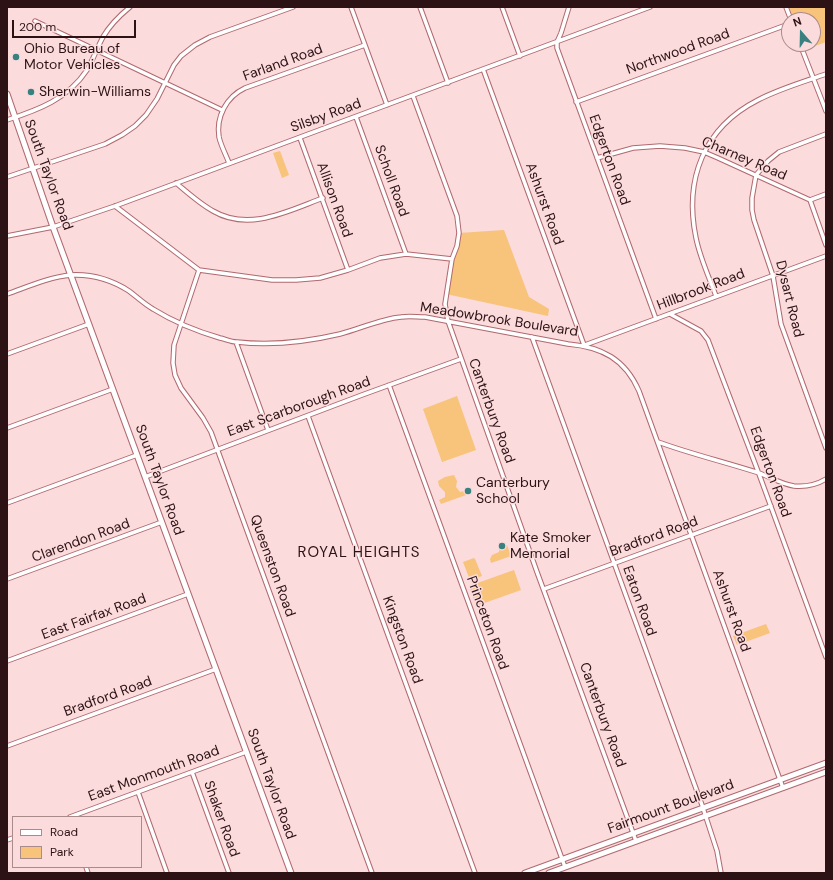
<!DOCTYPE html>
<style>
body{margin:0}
#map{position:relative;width:833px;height:880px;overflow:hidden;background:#fbdbdc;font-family:"DM Sans",sans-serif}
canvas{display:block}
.frame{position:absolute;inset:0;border:8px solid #2d1215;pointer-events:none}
.legend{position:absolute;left:12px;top:816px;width:130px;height:52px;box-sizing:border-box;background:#fbdbdc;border:1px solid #a98b8c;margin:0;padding:5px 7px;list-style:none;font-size:12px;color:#2d1215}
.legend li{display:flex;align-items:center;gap:8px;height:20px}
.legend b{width:20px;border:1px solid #a98b8c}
.north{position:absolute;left:781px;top:12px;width:40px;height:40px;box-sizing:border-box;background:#fbdbdc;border:1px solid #a98b8c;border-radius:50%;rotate:340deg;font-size:11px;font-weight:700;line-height:16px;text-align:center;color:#2d1215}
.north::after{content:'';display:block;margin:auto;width:14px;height:18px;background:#388180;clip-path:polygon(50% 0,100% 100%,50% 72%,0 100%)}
.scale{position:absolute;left:12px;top:20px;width:124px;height:18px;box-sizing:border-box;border:2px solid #2d1215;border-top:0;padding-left:5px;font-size:12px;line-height:14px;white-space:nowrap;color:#2d1215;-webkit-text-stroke:3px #fbdbdc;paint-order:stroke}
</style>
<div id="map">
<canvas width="833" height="880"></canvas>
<div class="frame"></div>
<ul class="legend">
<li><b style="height:5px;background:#fff"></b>Road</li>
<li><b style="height:11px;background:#f8c37a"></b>Park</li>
</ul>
<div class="north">N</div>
<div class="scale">200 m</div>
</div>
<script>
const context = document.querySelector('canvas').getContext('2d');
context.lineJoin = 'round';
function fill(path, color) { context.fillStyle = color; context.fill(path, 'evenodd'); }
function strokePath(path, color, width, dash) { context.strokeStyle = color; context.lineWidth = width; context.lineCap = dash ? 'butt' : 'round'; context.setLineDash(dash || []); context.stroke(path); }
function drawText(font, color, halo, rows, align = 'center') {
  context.font = font + ' "DM Sans",sans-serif'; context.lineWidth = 3; context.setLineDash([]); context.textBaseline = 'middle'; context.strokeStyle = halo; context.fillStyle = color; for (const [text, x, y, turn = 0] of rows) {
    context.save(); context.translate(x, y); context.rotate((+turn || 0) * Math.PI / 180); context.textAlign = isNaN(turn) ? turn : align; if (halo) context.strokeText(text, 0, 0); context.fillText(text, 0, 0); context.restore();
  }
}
const green = new Path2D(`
 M789,7H826V42L804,50L802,44H813V20H794Z
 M280,151L289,175L282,178L273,153Z
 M504,230L529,297L549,309L548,316L446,294L459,233Z
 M457,396L476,450L442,462L423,409Z
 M454,475L457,481L456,487L460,492L464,491L466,495L441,504L439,500L445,497V492L439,486L438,481L445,477Z
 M507,545L511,556L491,563L490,559L492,555L499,552L500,547Z
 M474,558L475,559L482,576L470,580L463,562Z
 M514,570L521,590L476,606L469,586Z
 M766,624L770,633L737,645L733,636Z`);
const street = new Path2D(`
 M351,7L387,105
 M420,7L448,83
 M502,7L520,56
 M569,7L561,33L557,42V48L656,319
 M786,7L791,20
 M35,21L222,110
 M800,44L826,111
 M483,69L584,345
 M413,96L457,216L459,233L457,246L452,259L445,304L448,321L537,572L636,841
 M576,102L789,24
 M356,117L406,254
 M7,120C38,110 68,99 87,70C93,60 97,48 103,37C110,25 119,16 130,7
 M826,134L779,152L768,161L756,175L752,198V210L754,220L773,276L781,324L826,448
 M300,138L348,270
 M597,158L633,148L660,146L685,148L704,152L718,158L810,200L826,245
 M229,163C226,155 221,146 219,137C216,117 226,97 245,88L365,45
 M7,177L105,144L122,135L135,126L146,115L157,99L174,65L181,56L195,45L210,37L293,7
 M176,183C188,193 200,204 213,211C249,232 288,211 323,198
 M810,200L826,194
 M115,206L199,270L272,280H296L320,278L348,270L380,258L406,254L452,259
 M7,236L53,227L115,206L650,7
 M199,270L174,345L173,363L175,375L181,388L203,418L211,432L372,873
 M7,294C27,287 49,277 71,275C91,274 112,280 129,291C137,297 144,304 153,309C174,322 196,331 220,338C225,339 231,342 237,342C272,346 306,342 340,334C360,329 380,319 401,317C409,316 417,317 425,317L568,344C602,347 625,359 639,391L783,788
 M716,296C709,277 700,258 696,238C684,180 703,128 758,100C779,89 803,82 826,74
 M670,314L701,331L708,340L759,474L826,657
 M532,337L702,805L717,851L721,873
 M236,342L268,430
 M585,345L826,256
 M7,354L89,324
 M389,385L565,867
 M308,416L475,873
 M7,428L113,389
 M658,442C691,454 725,462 759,473C770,477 781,484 794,486C805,487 816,485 826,479
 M145,477L362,395L461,359
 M7,503L137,455
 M7,579L162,522
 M544,589L771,506
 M7,661L188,594
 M7,746L216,669
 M192,772L229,873
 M138,792L167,873
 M70,817L246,752
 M7,840L13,838
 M86,867L88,873`);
const secondary = new Path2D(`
 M7,94L53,227L291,873
 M525,873L826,763
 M549,873L826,772`);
const markers = [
 [16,57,4,"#388180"],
 [31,92,4,"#388180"],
 [468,491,4,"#388180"],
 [502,546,4,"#388180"]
];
const poiNames = [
 ["Ohio Bureau of",24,49],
 ["Motor Vehicles",24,65],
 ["Sherwin-Williams",39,92],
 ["Canterbury",476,483],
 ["School",476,499],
 ["Kate Smoker",510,538],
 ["Memorial",510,554]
];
const streetNames = [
 ["Northwood Road",678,52,-20],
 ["Farland Road",283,63,-20],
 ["Silsby Road",326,116,-20],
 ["Charney Road",744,159,23],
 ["Edgerton Road",609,160,70],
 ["South Taylor Road",48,175,70],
 ["Scholl Road",391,181,70],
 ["Allison Road",334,200,70],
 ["Ashurst Road",544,204,70],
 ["Hillbrook Road",701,290,-21],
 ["Dysart Road",789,299,76],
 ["Meadowbrook Boulevard",499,320,9],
 ["East Scarborough Road",299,407,-20],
 ["Canterbury Road",491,411,70],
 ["Edgerton Road",770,472,70],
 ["South Taylor Road",159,480,70],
 ["Bradford Road",654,537,-20],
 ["Clarendon Road",81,541,-20],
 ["Queenston Road",272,566,70],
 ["Eaton Road",639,601,70],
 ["Ashurst Road",731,611,70],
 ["East Fairfax Road",94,617,-20],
 ["Princeton Road",487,623,70],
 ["Kingston Road",402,640,70],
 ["Bradford Road",108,697,-20],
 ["Canterbury Road",602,715,70],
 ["East Monmouth Road",154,774,-20],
 ["South Taylor Road",271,784,70],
 ["Fairmount Boulevard",671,807,-20],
 ["Shaker Road",221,819,70]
];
const neighbourhoodNames = [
 ["ROYAL HEIGHTS",359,553]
];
fill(green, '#f8c37a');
strokePath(street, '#b0696f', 5.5);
strokePath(secondary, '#b0696f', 7);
strokePath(street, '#fff', 3.5);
strokePath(secondary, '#fff', 5);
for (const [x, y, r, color] of markers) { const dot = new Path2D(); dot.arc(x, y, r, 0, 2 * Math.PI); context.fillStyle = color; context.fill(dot); strokePath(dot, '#fbdbdc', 1.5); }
drawText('14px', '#2d1215', '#fbdbdc', poiNames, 'left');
drawText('14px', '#2d1215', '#fbdbdc', streetNames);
context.letterSpacing = '1px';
drawText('15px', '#2d1215', '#fbdbdc', neighbourhoodNames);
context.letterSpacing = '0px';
</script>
